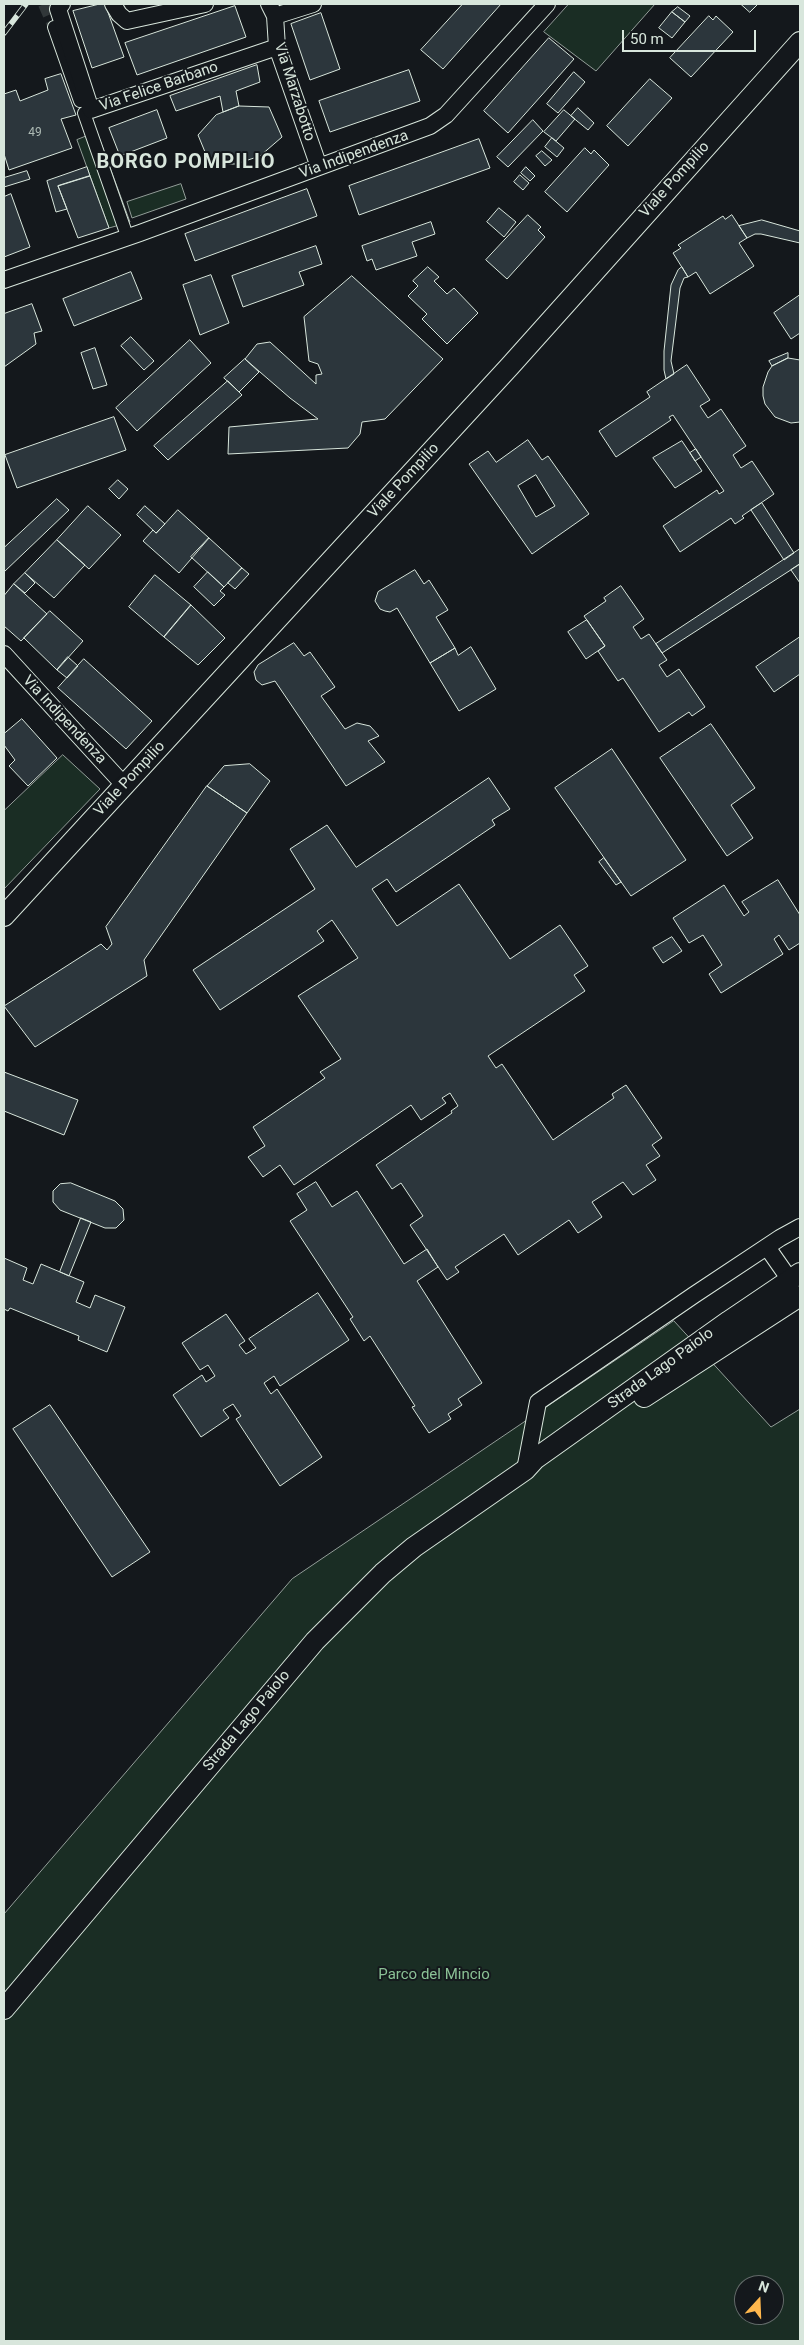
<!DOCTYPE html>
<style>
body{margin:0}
#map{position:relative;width:804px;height:2345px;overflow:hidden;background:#14181c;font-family:Roboto,sans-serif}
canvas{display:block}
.frame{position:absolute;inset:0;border:5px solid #d8e6dc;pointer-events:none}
.north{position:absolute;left:734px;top:2275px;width:50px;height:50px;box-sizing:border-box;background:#14181c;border:1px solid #626a69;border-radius:50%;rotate:20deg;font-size:14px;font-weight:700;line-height:20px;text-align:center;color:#d8e6dc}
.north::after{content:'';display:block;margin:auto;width:18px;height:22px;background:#ffb74d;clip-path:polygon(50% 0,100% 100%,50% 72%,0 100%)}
.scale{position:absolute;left:622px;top:30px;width:134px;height:22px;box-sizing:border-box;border:2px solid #d8e6dc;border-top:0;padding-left:6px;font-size:15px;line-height:18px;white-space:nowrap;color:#d8e6dc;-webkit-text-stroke:4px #14181c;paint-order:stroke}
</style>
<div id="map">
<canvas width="804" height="2345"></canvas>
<div class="frame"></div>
<div class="north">N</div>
<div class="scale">50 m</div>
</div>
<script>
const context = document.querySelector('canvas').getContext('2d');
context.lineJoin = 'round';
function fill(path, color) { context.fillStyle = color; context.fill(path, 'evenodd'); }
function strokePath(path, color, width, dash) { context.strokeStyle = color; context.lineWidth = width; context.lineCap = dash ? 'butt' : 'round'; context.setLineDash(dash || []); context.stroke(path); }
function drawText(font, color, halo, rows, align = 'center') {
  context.font = font + ' Roboto,sans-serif'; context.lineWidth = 4; context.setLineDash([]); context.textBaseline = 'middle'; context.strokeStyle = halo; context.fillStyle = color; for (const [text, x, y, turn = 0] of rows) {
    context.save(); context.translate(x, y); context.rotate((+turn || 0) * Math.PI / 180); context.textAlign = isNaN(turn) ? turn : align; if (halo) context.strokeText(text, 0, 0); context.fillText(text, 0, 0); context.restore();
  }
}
const green = new Path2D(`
 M569,4H655L596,71L544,32Z
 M97,132L130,222L109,228L77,140Z
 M181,184L186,199L132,218L127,202Z
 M63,755L100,789L4,889V811Z
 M674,1321L771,1427L800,1409V2341H4V1914L292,1579ZM744,2285H774V2315H744Z`);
const building = new Path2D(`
 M100,4H105L124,57L92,68L73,11Z
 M463,4H501L443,69L421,50Z
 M741,4H758L750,12Z
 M235,6L246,37L137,75L125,43Z
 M678,7L690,16L685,22L672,12Z
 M672,12L685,22L672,38L659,28Z
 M321,13L340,69L310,80L291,24Z
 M709,16L713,20L716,16L733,32L691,77L670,58Z
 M549,38L574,59L508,133L484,111Z
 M257,65L260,82L236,91L239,106L223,112L220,96L176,111L170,96Z
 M409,70L420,101L330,132L319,101Z
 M574,72L585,82L558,113L547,104Z
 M61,74L76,115L61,119L72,148L9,170L4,154V94L16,90L20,101L48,90L45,79Z
 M650,79L672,98L628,146L607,126Z
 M239,106L269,107L282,137L260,156L236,164H210L198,135L216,115Z
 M578,108L594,123L588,130L571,116Z
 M157,110L167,138L120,156L109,128Z
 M564,110L575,119L556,141L544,132Z
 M533,120L543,131L508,167L497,157Z
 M552,138L564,148L557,157L545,147Z
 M479,139L490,168L359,215L349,186Z
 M585,148L591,154L594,150L609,165L567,212L545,192Z
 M542,151L552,160L545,166L536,156Z
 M87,167L90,176L58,186L67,209L56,212L47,181Z
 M526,167L535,176L530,181L521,173Z
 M27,171L30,179L4,187V178Z
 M520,175L529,183L523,190L514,182Z
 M90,176L109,228L78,238L58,186Z
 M307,189L317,216L195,261L185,234Z
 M11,194L30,247L4,257V197Z
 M499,208L516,222L504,237L487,222Z
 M528,215L541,227L538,230L545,237L507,279L486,260Z
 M732,215L747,238L739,243L754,266L710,294L696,272L688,277L673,253L681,248L678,245L723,216L725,219Z
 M762,220L800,231V243L761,234H755L747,238L739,226Z
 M431,222L435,234L412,242L417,256L376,270L372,259L367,261L362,246Z
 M316,246L322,264L299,272L304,285L243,307L232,276Z
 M428,267L439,277L434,281L447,294L454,288L478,313L447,344L422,319L427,314L408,296L418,286L413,281Z
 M682,267L688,277L684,278L680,288L671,361L674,374L666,379L664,370V351L671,285L678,270Z
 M131,272L142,299L74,326L63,299Z
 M211,275L229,323L200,335L183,285Z
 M352,276L443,359L385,419L362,422L360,434L348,448L228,454L229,427L318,419L290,398L245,359L257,344L270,342L316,384V375L322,374L318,364L309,361L304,317Z
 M800,295V333L791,339L774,313Z
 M32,304L42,331L34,333L36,344L4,367V314Z
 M131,337L154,361L144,370L121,346Z
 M190,340L211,363L137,431L116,408Z
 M95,348L107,385L93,389L81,353Z
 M788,353V358L772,366L769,361Z
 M788,358L800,360V422L791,423L775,417L765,404L763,396V387L768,372L772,366Z
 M245,359L259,372L239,392L224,378Z
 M687,365L710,400L700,406L708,418L721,409L746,446L733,455L741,468L752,461L774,494L742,516L744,518L735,524L731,518L680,552L663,526L717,490L719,494L724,491L701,457L673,415L669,417L671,420L616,457L599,431L650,397L647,392Z
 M228,381L242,395L168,460L154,446Z
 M114,417L126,450L17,488L5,455Z
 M528,440L542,460L548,456L589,514L532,554L469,464L488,451L496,462ZM536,475L555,506L536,517L518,486Z
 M682,441L702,471L675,488L653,458Z
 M696,449L701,457L695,461L690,453Z
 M118,480L128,489L119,499L109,489Z
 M57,499L69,510L4,572V548Z
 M762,503L794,553L784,560L751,510Z
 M88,506L121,535L89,569L57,540Z
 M145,506L165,524L156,533L137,515Z
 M178,510L209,538L179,573L143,541L153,530L156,533Z
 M209,538L242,568L224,587L191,557Z
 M57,540L85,565L54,598L25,573Z
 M800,549V564L662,653L656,644Z
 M800,564V583L791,570Z
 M242,568L249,574L235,589L228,583Z
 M415,570L424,584L429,580L448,610L436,617L455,648L430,663L397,608L390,612L385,611L380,609L375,601L378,592Z
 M208,572L224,587L220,591L225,595L214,606L194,587Z
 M25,573L35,583L25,593L14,584Z
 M155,575L191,605L164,637L129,607Z
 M14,584L47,614L21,641L4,626V596Z
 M621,586L644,619L633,627L641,639L649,634L667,660L659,665L667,677L679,669L705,707L692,716L689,712L659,732L623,678L618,681L598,651L605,646L584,616L606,601L604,598Z
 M191,605L225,638L198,665L164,637Z
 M50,611L83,641L57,670L24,638Z
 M587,620L605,646L586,659L568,632Z
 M800,637V674L774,692L756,667Z
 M294,643L304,656L310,652L335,687L321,696L345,729L357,723L370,726L379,736L368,741L385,762L346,786L275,681L262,685L256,680L254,672L258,665Z
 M471,647L496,689L459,711L430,663L455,648L458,655Z
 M68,657L78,666L67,678L57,670Z
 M84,659L152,721L126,749L58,688Z
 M22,719L57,758L28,786L9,766L15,760L4,745V734Z
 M711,724L755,788L731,805L753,838L727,856L660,758Z
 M612,749L686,860L631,896L555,788Z
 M250,764L270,781L247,813L207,786L224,766Z
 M489,778L510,809L492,820L495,825L396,892L387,879L372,889L397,926L459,884L510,959L560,925L588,966L574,975L585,991L488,1056L496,1068L502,1064L553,1140L614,1098L612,1094L626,1085L662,1138L652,1145L660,1156L646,1165L656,1180L633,1195L623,1182L592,1202L602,1217L578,1233L569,1220L518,1255L504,1234L455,1267L459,1272L447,1280L410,1225L423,1216L401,1183L392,1189L376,1165L452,1113L451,1111L458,1106L450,1093L442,1098L446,1103L421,1120L411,1105L294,1185L280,1165L263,1177L248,1157L265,1146L253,1127L325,1078L320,1072L341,1059L298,996L358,958L332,920L317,931L324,941L220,1010L193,970L315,889L290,849L327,825L356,867Z
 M207,786L247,813L144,960L147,976L35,1047L4,1006L101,944L107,950L112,944L106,927Z
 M604,858L621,882L616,885L599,862Z
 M778,880L800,915V943L789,950L779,935L774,939L783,954L721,993L709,974L722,965L703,935L689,943L673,918L724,885L744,916L749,912L742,902Z
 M672,937L682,951L663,963L653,948Z
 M4,1072L78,1100L64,1135L4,1111Z
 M316,1182L332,1207L357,1191L404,1264L427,1249L438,1267L417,1281L482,1383L458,1399L462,1405L448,1414L451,1419L429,1433L412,1407L415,1406L370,1336L364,1341L350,1319L353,1317L290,1221L307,1210L297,1194Z
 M71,1183L115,1201L123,1209L124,1220L116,1228H105L60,1210L53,1202V1191L60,1184Z
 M81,1218L91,1222L69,1276L60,1272Z
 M4,1258L27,1268L23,1280L33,1284L41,1264L84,1282L76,1302L90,1308L95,1295L125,1307L107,1352L78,1340L79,1336L10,1308L8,1311L4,1309Z
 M318,1293L349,1340L280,1386L274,1376L264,1383L271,1394L277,1389L322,1457L280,1486L236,1419L241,1416L233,1404L223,1410L229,1418L201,1437L173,1395L202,1375L206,1382L215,1376L208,1365L200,1370L182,1343L226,1314L245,1341L239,1345L246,1354L256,1348L249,1339Z
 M50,1405L150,1552L112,1577L13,1429Z`);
const pedestrianTunnel = new Path2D(`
 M44,4L54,27`);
const pedestrian = new Path2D(`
 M54,27L80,101
 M84,113L125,230`);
const minor = new Path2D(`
 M62,4L58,9L91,110L277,47
 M113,4L119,14L127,21L205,4
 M269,4L275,16L277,47L319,167
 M275,16L313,4
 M4,280L140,233L430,126L446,115L547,4
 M4,654L124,785
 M767,1247L790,1280
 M525,1470L538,1402L694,1295L780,1238L800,1227`);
const tertiary = new Path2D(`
 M4,916L510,366L800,42
 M644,1397L800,1296
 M4,2009L315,1641L383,1573L414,1547L525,1470L535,1459L729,1321L800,1273`);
const rail = new Path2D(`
 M4,33L26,4`);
const numberNames = [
 ["49",35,133]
];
const streetNames = [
 ["Via Felice Barbano",159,87,-19],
 ["Via Marzabotto",294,92,72],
 ["Via Indipendenza",354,155,-20],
 ["Viale Pompilio",675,180,-48],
 ["Viale Pompilio",404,481,-47],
 ["Via Indipendenza",64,720,47],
 ["Viale Pompilio",130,779,-47],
 ["Strada Lago Paiolo",661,1369,-36],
 ["Strada Lago Paiolo",247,1721,-50]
];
const parkNames = [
 ["Parco del Mincio",434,1975]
];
const districtNames = [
 ["BORGO POMPILIO",186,163]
];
fill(green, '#1a2d24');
strokePath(green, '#939e99', 1);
fill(building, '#2c363c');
strokePath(building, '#d8e6dc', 1);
strokePath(pedestrianTunnel, '#313739', 12, [12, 6]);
strokePath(pedestrian, '#d8e6dc', 14);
strokePath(minor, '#d8e6dc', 18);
strokePath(tertiary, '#d8e6dc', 22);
strokePath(pedestrian, '#14181c', 12);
strokePath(minor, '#14181c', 16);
strokePath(tertiary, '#14181c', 20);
strokePath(rail, '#d8e6dc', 5.5);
strokePath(rail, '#14181c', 4, [11]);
drawText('12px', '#adbab4', null, numberNames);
drawText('15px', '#d8e6dc', '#14181c', streetNames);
drawText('15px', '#8ac095', '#14181c', parkNames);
context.letterSpacing = '1px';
drawText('bold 20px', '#d8e6dc', '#14181c', districtNames);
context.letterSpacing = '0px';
</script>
